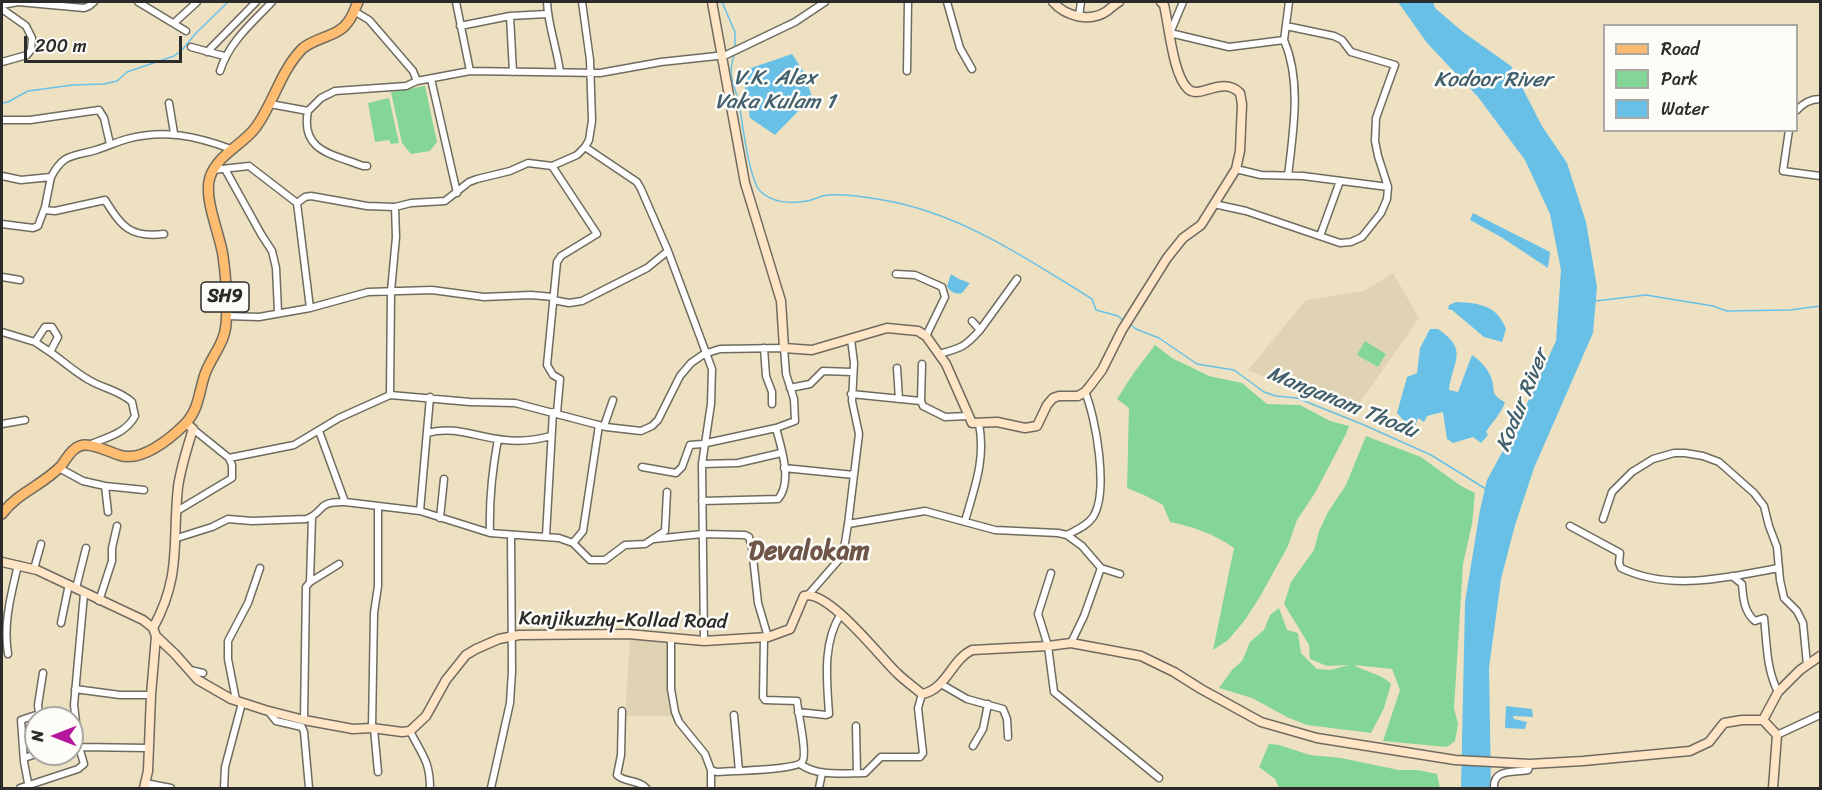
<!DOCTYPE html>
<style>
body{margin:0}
#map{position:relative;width:1822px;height:790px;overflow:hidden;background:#eee1c1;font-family:Sriracha,sans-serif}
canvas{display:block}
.frame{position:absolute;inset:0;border:3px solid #2b2b2b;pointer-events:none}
.legend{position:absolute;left:1603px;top:24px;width:195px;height:108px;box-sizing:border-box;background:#fdfcf7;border:2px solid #a9a8a5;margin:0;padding:8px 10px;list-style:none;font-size:18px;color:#2b2b2b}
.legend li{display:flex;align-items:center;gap:12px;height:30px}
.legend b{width:30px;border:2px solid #a9a8a5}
.north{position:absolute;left:24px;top:706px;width:60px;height:60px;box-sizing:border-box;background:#fdfcf7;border:2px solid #a9a8a5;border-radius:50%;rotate:270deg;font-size:16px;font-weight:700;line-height:24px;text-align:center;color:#2b2b2b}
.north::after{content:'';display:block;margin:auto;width:21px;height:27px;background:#b5179e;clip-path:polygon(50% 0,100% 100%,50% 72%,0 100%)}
.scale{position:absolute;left:24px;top:36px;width:158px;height:27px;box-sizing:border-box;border:3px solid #2b2b2b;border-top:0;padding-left:8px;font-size:18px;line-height:21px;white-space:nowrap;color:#2b2b2b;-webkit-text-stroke:4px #fdfcf7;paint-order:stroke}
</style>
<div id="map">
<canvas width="1822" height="790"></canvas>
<div class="frame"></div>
<ul class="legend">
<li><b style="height:8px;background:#febc70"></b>Road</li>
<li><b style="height:16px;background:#84d696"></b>Park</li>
<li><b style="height:16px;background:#69c0e6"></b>Water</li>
</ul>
<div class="north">N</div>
<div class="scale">200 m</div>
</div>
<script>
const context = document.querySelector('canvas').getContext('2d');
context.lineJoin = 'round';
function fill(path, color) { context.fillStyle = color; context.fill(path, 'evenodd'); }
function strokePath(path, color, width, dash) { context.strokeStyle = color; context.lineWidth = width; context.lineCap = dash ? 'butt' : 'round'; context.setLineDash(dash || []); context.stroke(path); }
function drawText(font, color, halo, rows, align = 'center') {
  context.font = font + ' Sriracha,sans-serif'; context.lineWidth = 5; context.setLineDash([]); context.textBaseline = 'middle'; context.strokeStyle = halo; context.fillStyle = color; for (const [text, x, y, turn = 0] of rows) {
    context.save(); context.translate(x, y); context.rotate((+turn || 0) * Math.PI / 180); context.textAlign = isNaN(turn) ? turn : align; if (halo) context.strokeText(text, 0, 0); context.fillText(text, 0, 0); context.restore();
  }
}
const built = new Path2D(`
 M1393,273L1419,318L1352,414L1248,370L1306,300L1364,291Z
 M667,638L672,716H625L630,639Z`);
const green = new Path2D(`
 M425,86L437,142L430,151L411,154L402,143L391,92Z
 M389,98L399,143L391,144L389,140L375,142L368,103Z
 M1365,341L1386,354L1378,367L1357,355Z
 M1155,345L1172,358L1209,376L1242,383L1267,404L1300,405L1330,421L1349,426L1346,434L1315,493L1297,520L1288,546L1261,595L1245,620L1228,640L1213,650L1234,548C1216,535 1192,526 1170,522L1163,505L1146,496L1127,488L1129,408L1117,399L1133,374Z
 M1366,436L1421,457L1461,486L1475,493L1472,524L1463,564L1454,708L1458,724L1455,741L1447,747L1383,741L1400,690L1392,669L1354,665C1368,673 1380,673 1391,684L1384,708L1371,733L1307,725L1289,718L1252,698L1219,688L1232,670L1242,661L1250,642L1264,630L1270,615L1279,608L1287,630L1298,633L1301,653L1317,669L1330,670L1349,665L1327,666L1310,659L1309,645L1284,604L1291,582L1314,550L1319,531L1328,512L1346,485Z
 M1269,744L1279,745L1310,755L1341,758L1399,770H1417L1437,774L1440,788H1279L1275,779L1259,767Z`);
const water = new Path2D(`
 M1398,2H1433L1435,8L1463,32L1511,66L1542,126L1567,163L1586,222L1597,287L1593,333L1534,468L1515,525L1501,579L1489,668L1491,788H1461L1465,602L1480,510L1487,480L1519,421L1556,341L1561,270L1550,214L1525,160L1478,97L1427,43Z
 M792,54L804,72L812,97L775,135L750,118L742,71Z
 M1473,213L1550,252L1548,268L1501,237L1470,220Z
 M951,274L959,279L970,283L962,293C956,295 950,292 947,286Z
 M1456,302C1479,303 1497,305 1506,329L1502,342L1484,337L1452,310L1448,309L1449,305Z
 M1430,329H1438C1469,350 1453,360 1449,390L1458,392L1472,355C1480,360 1488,369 1491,377C1496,390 1489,394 1505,402C1501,414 1493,421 1486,432L1488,435L1481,443L1473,437L1453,443L1447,439L1443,412L1427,416L1424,422L1418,418L1415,426L1404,421L1397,413L1407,377L1417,373L1420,348Z
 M1506,706L1532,709L1533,717L1513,716L1514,719L1527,722L1525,729L1505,728Z`);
const stream = new Path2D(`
 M722,2L735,32V49
 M734,54C733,59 731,66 731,72C731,82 737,93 739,103C742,121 749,179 760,191C772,203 791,204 807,201C814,200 821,195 829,195C846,194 866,197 883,200C960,213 1026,258 1092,299L1096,310L1118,316L1124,321
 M2,103L8,102L28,91L73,85L104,84L117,81L127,72L174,56L182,50L196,33L228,2
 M1596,301L1646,295L1713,306L1727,311L1790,310L1820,306
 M1131,325L1136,329L1159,338L1197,364L1234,370L1264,392L1276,396L1297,398L1364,425L1431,455L1486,489`);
const street = new Path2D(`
 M138,2L186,31
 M456,2L470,71
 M547,2C548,26 557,48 560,72
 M947,2L960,48L972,69
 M1183,2L1170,33L1229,47L1284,40C1302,82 1293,132 1288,176
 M2,5L18,2L84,8L89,6L94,2
 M2,9L26,26L32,38L31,50L27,55L2,62
 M354,11L369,20L413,71L417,81
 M510,16L513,72
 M1079,16L1081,2
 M174,23L197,2
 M460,26L510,16L547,14
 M1284,40L1289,2
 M191,47L224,56
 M207,52L256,2
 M220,71C229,42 252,23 272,2
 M907,71L908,2
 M431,79L457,193
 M169,103L174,133
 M270,104L308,111L321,98L335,91L406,86L417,81L470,71L600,73L661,62L726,55L795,22L825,2
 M308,111C300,151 332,154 363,166H367
 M1796,111C1803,103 1810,99 1820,99
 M2,120H30L99,110L104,118L110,144
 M1789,130L1783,171L1820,176
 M585,147L637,182L641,189L668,251L712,369L711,404L702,464L704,641
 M552,166L597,234L561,256L557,262L547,365L553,375L560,379L557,413
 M225,169L261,234L272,251L276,268L278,312
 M1236,169L1261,175L1303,176L1388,187
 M213,170L249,166L297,203L305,197L311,196L367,206L395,207L411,203L445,201L469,182L477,179L510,171L528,163L552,166L577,155L585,147L589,140L592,121L590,60L582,2
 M2,176L21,180L51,177C64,153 72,157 96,150C106,147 116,142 127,139C164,129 196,136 231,149
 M297,203L310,308
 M1214,204L1246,211L1340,243L1351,242L1362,237L1381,213L1387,199L1388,187L1378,156L1375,141L1376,118L1395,65L1351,52L1342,40L1334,36L1286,26
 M44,210L55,211L105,200C122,227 130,238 164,234
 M2,224L33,228L38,226L45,207L51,177
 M1320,236L1340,181
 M896,274L915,275L942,287L945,297L926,336
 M2,277L20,280
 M553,300L569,303L582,301L647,268L668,251
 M227,316L259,317L310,308L368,292L432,290L484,297L531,295L553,297
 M980,330L1017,279
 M2,332L35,342L45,327H52L58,337L50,352C63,361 76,373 89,380C104,389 119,390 132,402L135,416C126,433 108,437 91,444
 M35,342L50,352
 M764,348L766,376L772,392V404
 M939,354C961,348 965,347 980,330L972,321
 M897,368L899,399
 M790,388L810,384L823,371L852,372
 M851,394L921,401L922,364
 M390,395L391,291L396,237L395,207
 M921,401L923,406L945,417L968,416
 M2,424L25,420
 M604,426L613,400
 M193,429L229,458L294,445L339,418L390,395L470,402L515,403L606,427L641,431L652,426L658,420L680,376L691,363L704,354L720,349L784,348L786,374L794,399L795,421L776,428L702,444L690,445L682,467L676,473L642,467
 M319,431L345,502L420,511L490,533L559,538L573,543L590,560H605L625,545L645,544L665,531L667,492
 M427,433C455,425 478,438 505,440C521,442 536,440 551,436
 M702,464L738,463L781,453
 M59,468L83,481L105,486
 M784,468L854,475
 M702,501L778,499C793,482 781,447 776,428
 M177,511L232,478V465L229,458
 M420,511L430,397
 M108,512L105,486L144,490
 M440,518L444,479
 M1603,519L1612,492L1632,472L1653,459L1674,453H1685L1703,456L1719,462L1754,493L1764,506L1769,526L1777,547L1780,580L1784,598L1797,611L1803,623L1807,665
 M965,521C974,489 986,459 979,424
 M848,524L925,511L995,530L1058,533L1067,535L1082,546L1101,568L1084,616L1071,643
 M1570,526L1620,553L1619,563L1621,568C1671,592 1728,577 1779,568
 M490,533C489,501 492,471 498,439
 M1067,535C1076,530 1087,526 1093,517C1109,492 1096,418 1085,392
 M546,536L553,412
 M177,538L212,527L228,519L252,521L306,519C325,513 315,501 345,502
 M654,539L702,534L745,535L749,537L752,548L758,603L768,637
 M573,543L583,531L599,425
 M1101,568L1120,574
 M34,569L41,544
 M1051,573L1038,614L1048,646L1054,692L1159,778
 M1732,576L1742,584C1743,598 1744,612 1755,621L1764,618C1767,644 1766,668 1778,692
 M310,582L312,517
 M76,588L86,548
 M809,594L843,555L848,524L859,434L852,401L854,363L851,339
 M99,601L112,561V548L117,526
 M61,623L69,584
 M671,638V689L675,712L679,722L705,754L711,770L717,772C729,771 796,770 802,762C808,755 798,713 797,701L765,700L763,697L764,637
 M8,654C3,623 11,595 18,565
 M190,670L203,673
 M941,684L967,699L1003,709L1007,719L1008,737
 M75,689L120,695H151
 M236,700L228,659V641L248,603L260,568
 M268,711L276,721L302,727L304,732L309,788
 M622,711L621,755L617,775C625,783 638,779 646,788
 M798,712L826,715L829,714C827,682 822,642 841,614
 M734,715L739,771
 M304,720L306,587L310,582L339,564
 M856,726L857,773
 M372,728L374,613L378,586V506
 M374,729L378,772
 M410,731C422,755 430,761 430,788
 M1777,735L1820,715
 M973,746L983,729L988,704
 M79,747L148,748
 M24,758L36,754
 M800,764C818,777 844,773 865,773L881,757H920L923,753L918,708L922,694
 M145,783L171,788
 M20,788L78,769L84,764L79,747L74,705L84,594
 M29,788L24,762L21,720L39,714L38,705L43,673
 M224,788L225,767L242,703
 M491,788L510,703L512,671L511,535
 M711,788V770
 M819,788L822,773
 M1494,788C1493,768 1514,773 1528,770L1530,764`);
const secondary = new Path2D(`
 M712,2L745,183L781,301L784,348L812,350L887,328L918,331L926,336L946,364L972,423L997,422L1025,428L1037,426L1047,405L1053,398L1059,396H1078L1085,392L1090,386L1102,370L1122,330L1167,258L1183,238L1201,225L1236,169L1240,151L1242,104L1240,93C1222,75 1200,100 1188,89C1173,75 1169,26 1164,5L1161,2
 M1053,2C1065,16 1090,23 1107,11C1111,8 1115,4 1119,2
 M2,562L37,570L143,620L153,628L156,636L175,654L198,680L231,699L265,710L304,720L353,729L372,728L402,732L410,731L426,716L446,680L466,655L476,649L499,639L519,635L628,634L704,641L768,637L790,629L804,596C827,588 880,657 897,673C905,681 914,687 922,694C947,689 951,660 972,650L1048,646L1071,643L1141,656L1174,672L1201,689L1261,722L1317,738L1455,760L1530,764L1583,761L1690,751L1709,742L1724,723L1742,720H1763L1778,692L1800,670L1820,656
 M153,628C182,575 172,543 178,487C181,467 187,448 193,429L186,423
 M1763,720L1777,735L1773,788
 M144,788L148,771L151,695L156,636`);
const primary = new Path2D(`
 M2,514C17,493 43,485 61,466C67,458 73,446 84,445C95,444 109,452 119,455C141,463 170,439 185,424C199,410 199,391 205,374C211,357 225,343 226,324C228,303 226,278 223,256C220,234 203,198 210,177C218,154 243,145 256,127C274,102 280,72 302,49C315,37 338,37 348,22C353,16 355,8 358,2`);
const shields = [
 [225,297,48]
];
const shieldNames = [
 ["SH9",225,297]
];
const streetNames = [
 ["Kanjikuzhy-Kollad Road",623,621,1]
];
const waterNames = [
 ["V.K. Alex",775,79],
 ["Vaka Kulam 1",775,103],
 ["Kodoor River",1493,81],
 ["Kodur River",1523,401,-68],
 ["Manganam Thodu",1342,403,22]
];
const districtNames = [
 ["Devalokam",809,552]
];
fill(built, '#dfd3b4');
fill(green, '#84d696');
fill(water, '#69c0e6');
strokePath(stream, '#69c0e6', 1.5);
strokePath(street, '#6f6b60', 9);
strokePath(secondary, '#6f6b60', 11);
strokePath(primary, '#6f6b60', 12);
strokePath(street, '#fff', 6);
strokePath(secondary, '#ffe4c6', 8);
strokePath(primary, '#febc70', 9);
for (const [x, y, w] of shields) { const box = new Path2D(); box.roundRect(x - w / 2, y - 15, w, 30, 4.5); context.fillStyle = '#fdfcf7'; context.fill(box); strokePath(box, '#2b2b2b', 1.5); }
drawText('bold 18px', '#2b2b2b', null, shieldNames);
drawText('20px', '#2b2b2b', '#fdfcf7', streetNames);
drawText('italic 21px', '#415f6c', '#fdfcf7', waterNames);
drawText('bold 26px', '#6e5749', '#fdfcf7', districtNames);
</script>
